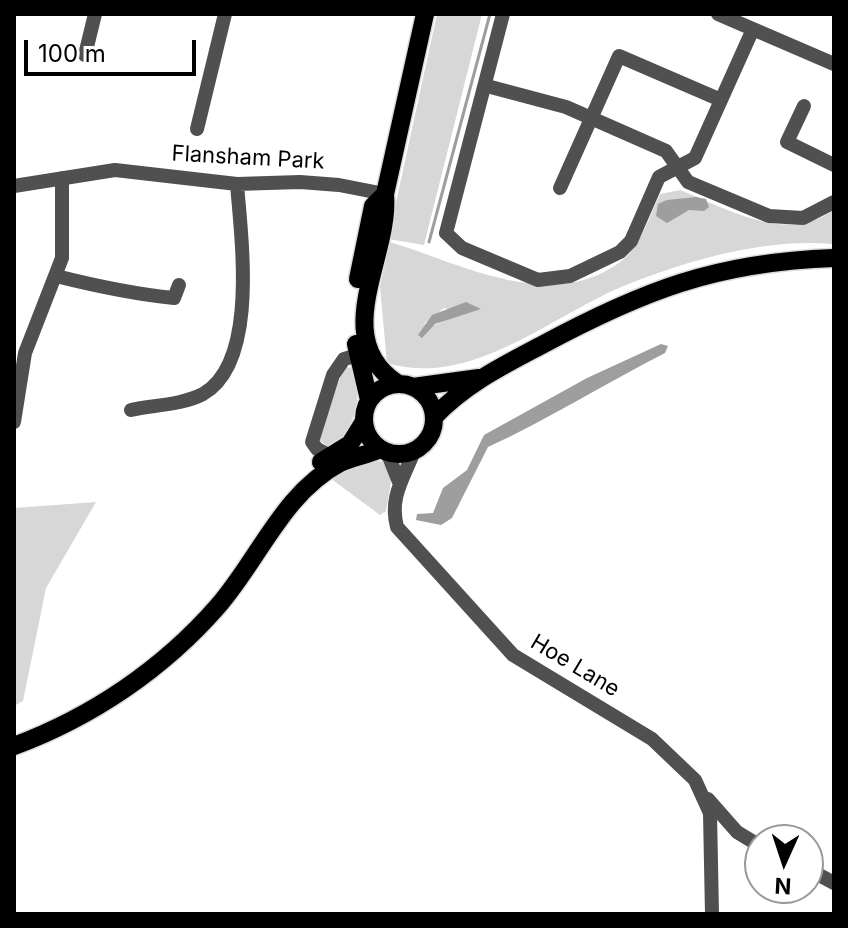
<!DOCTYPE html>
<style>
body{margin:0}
#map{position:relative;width:848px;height:928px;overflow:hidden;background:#fff;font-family:Inter,sans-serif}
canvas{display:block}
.frame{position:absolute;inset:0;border:16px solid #000;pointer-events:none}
.north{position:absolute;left:744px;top:824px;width:80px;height:80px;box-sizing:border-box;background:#fff;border:2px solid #999;border-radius:50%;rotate:183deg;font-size:22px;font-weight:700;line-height:32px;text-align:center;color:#000}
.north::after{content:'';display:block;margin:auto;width:28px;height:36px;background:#000;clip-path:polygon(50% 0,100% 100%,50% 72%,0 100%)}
.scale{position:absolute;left:24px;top:40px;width:172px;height:36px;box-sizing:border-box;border:4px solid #000;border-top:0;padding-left:10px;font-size:24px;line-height:28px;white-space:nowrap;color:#000;-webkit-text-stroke:6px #fff;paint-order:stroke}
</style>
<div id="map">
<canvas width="848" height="928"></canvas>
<div class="frame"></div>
<div class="north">N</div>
<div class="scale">100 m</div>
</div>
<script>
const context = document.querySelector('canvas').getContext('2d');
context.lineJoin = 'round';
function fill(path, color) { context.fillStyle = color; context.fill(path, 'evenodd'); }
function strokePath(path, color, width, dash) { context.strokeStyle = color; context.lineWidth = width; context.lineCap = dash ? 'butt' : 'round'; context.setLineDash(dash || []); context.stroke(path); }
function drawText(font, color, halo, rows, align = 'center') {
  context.font = font + ' Inter,sans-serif'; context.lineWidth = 6; context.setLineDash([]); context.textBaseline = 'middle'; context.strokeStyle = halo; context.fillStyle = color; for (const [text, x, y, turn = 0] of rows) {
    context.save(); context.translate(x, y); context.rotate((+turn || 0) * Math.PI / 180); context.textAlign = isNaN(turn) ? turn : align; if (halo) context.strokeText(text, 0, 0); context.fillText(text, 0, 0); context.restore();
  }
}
const green = new Path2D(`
 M437,14H482L424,245L388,239Z
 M680,190C726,208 789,246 834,209V244C766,238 693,259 631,283C553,313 474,389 387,363L380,287L390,242C462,264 556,316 625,258C641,244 651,213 660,194ZM444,308L463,313L435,325L424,324Z
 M344,367L354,368C362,398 356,423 336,446L328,447L318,439Z
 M370,460L383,462L392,476L386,511L380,515L330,478L351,465Z
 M96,502L46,588L23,701L14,706V508Z`);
const water = new Path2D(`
 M696,197L706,199L709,207L704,211L689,210L667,223L656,216L658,204L667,200Z
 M466,302L481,309L435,324L422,338L418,335L432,315Z
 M661,344L668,346L665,353C606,383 549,419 488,447L452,518L441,525L416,520L417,514L433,513L443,488L467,470L484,435L587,378Z`);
const stream = new Path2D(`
 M429,242L490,14`);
const minor = new Path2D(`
 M503,14L446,233L462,248L538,280L570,276L620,252L631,241L659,177L695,158L753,29
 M718,14L834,64
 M85,55L95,14
 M487,86L566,107L666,151L688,182L769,216L803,218L834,202
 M804,106L787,142L834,165
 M197,129L225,14
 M14,186L115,170L237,184L300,182L339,185L385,194
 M560,188L619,56L721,100
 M56,276C96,286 133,294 174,298L179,285
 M131,410C154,405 182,405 203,394C259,362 241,238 237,184
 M14,422L25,353L62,258V178
 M414,451C404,478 389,497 397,527L513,655L652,739L695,780L710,813L712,914
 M387,452L399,482
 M330,456L317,449L312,442L333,375L344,359L358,355
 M708,799L737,832L760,846
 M808,869L834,883`);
const major = new Path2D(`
 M358,279L373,206L385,194
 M356,344L369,400
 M397,383C328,337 391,256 385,194L425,14
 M364 419a35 35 0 1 1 70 0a35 35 0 1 1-70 0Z
 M413,387L479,378
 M434,417C464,385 502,366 540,346C642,291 716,262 834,258
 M321,462L350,444L363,423
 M14,746C92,717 163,669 218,606C259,559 283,493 340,463C353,457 367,455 380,449`);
const streetNames = [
 ["Flansham Park",248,158,3],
 ["Hoe Lane",575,666,31]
];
fill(green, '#d7d7d7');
fill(water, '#9e9e9e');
strokePath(stream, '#9e9e9e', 3);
strokePath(major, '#dbdbdb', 21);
strokePath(minor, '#505050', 14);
strokePath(major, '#000', 18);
drawText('22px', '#000', '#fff', streetNames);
</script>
